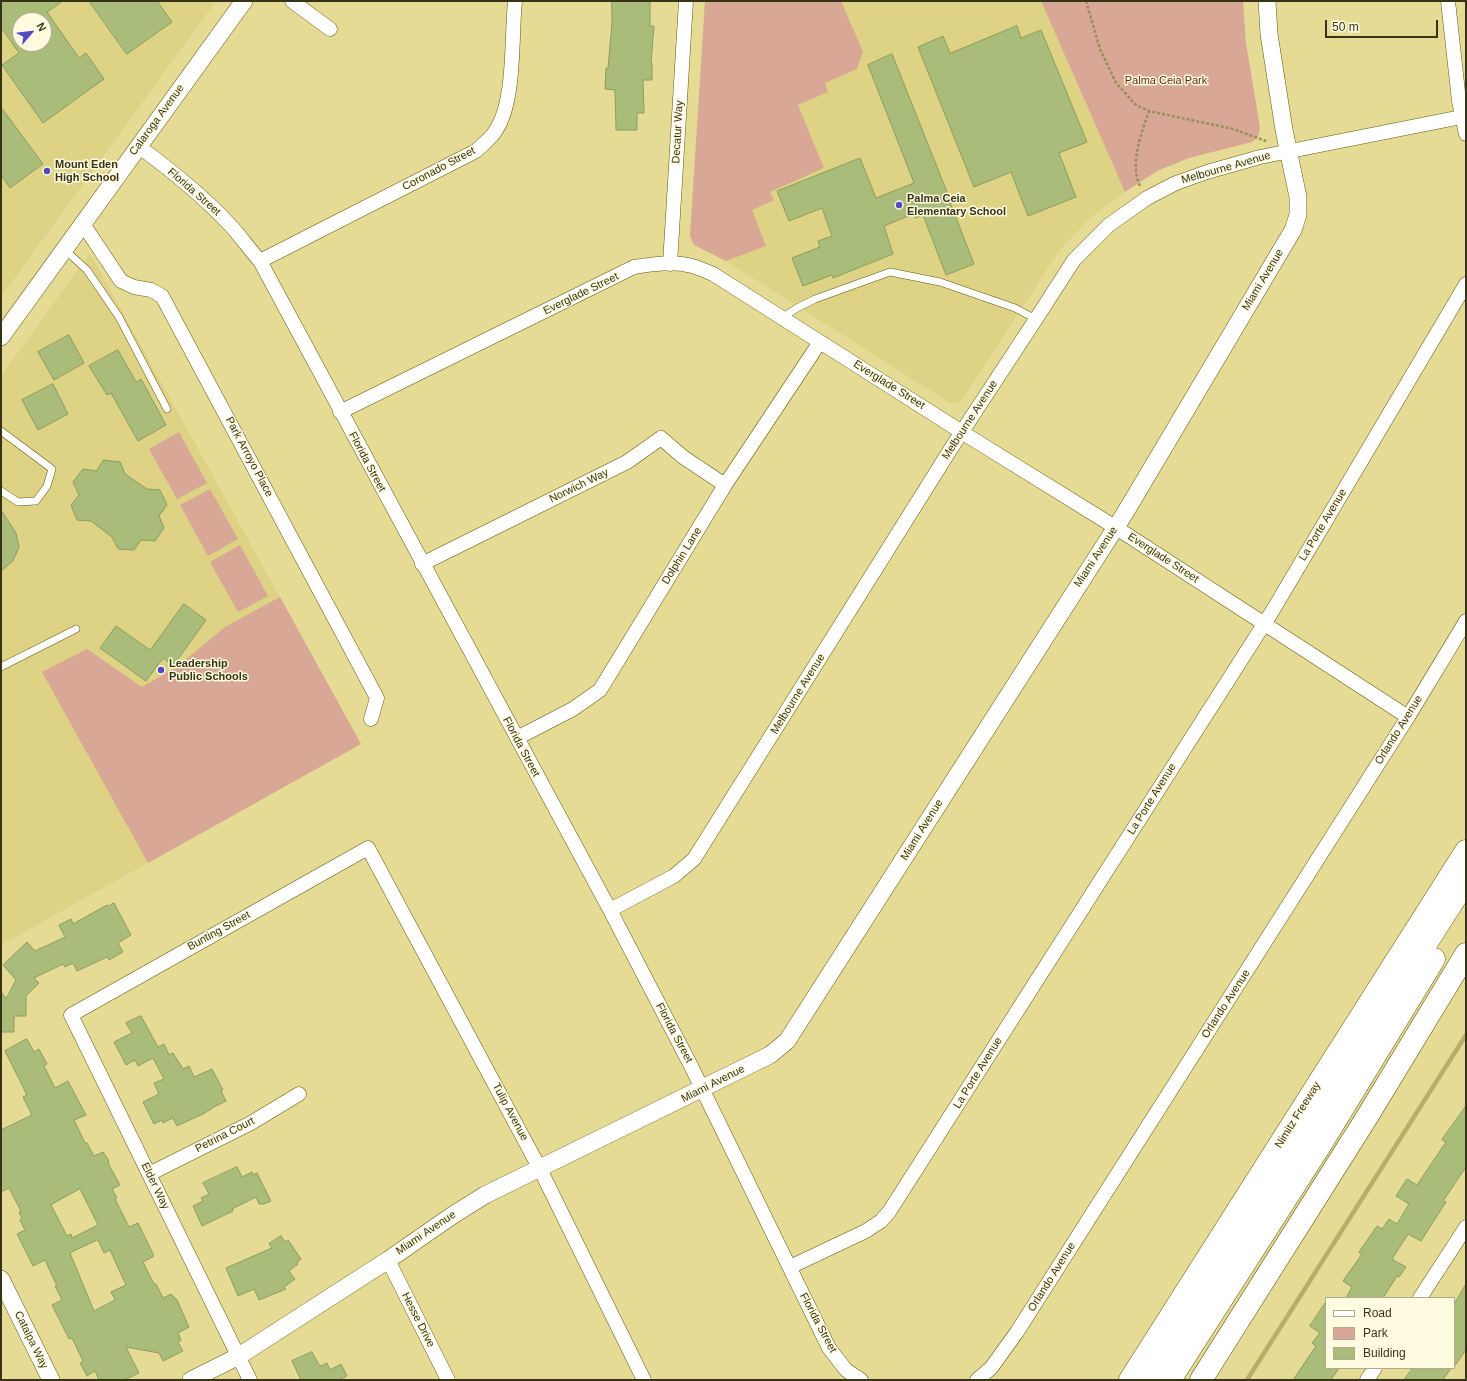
<!DOCTYPE html>
<style>
body{margin:0}
#map{position:relative;width:1467px;height:1381px;overflow:hidden;background:#e5db95;font-family:Arial,sans-serif}
canvas{display:block}
.frame{position:absolute;inset:0;border:2px solid #373316;pointer-events:none}
.legend{position:absolute;left:1325px;top:1297px;width:130px;height:72px;box-sizing:border-box;background:#fffbe0;border:1px solid #afab8f;margin:0;padding:5px 7px;list-style:none;font-size:12px;color:#373316}
.legend li{display:flex;align-items:center;gap:8px;height:20px}
.legend b{width:20px;border:1px solid #afab8f}
.north{position:absolute;left:12px;top:12px;width:40px;height:40px;box-sizing:border-box;background:#fffbe0;border:1px solid #afab8f;border-radius:50%;rotate:62deg;font-size:11px;font-weight:700;line-height:16px;text-align:center;color:#373316}
.north::after{content:'';display:block;margin:auto;width:14px;height:18px;background:#544bc3;clip-path:polygon(50% 0,100% 100%,50% 72%,0 100%)}
.scale{position:absolute;left:1325px;top:20px;width:113px;height:18px;box-sizing:border-box;border:2px solid #373316;border-top:0;padding-left:5px;font-size:12px;line-height:14px;white-space:nowrap;color:#373316;-webkit-text-stroke:3px #fffbe0;paint-order:stroke}
</style>
<div id="map">
<canvas width="1467" height="1381"></canvas>
<div class="frame"></div>
<ul class="legend">
<li><b style="height:5px;background:#fff"></b>Road</li>
<li><b style="height:11px;background:#d9a795"></b>Park</li>
<li><b style="height:11px;background:#aabc7a"></b>Building</li>
</ul>
<div class="north">N</div>
<div class="scale">50 m</div>
</div>
<script>
const context = document.querySelector('canvas').getContext('2d');
context.lineJoin = 'round';
function fill(path, color) { context.fillStyle = color; context.fill(path, 'evenodd'); }
function strokePath(path, color, width, dash) { context.strokeStyle = color; context.lineWidth = width; context.lineCap = dash ? 'butt' : 'round'; context.setLineDash(dash || []); context.stroke(path); }
function drawText(font, color, halo, rows, align = 'center') {
  context.font = font + ' Arial,sans-serif'; context.lineWidth = 3; context.setLineDash([]); context.textBaseline = 'middle'; context.strokeStyle = halo; context.fillStyle = color; for (const [text, x, y, turn = 0] of rows) {
    context.save(); context.translate(x, y); context.rotate((+turn || 0) * Math.PI / 180); context.textAlign = isNaN(turn) ? turn : align; if (halo) context.strokeText(text, 0, 0); context.fillText(text, 0, 0); context.restore();
  }
}
const built = new Path2D(`
 M1,1H216L1,297ZM20,20H44V44H20Z
 M705,1H1041L1125,192L1090,218L1059,251L962,400L956,403H950L726,261L694,245L690,236Z
 M90,253L361,744L1,945V376Z`);
const green = new Path2D(`
 M705,1H841L863,52L857,69L825,83L828,92L798,105L824,168L770,192L774,200L752,210L766,246L726,261L694,245L690,236Z
 M1041,1H1243L1246,43L1260,128L1258,137L1252,142L1189,158L1157,171L1125,192Z
 M179,432L207,483L177,499L149,449Z
 M210,489L238,539L208,556L180,505Z
 M240,545L268,596L238,612L210,562Z
 M280,597L361,744L148,863L42,672L87,649L142,687L178,666L225,627Z`);
const stream = new Path2D(`
 M1247,1380L1466,1035`);
const building = new Path2D(`
 M1,1H63L47,12L79,58L86,53L104,79L43,123L2,65L19,53L1,27ZM20,20H44V44H20Z
 M89,1H157L172,22L127,54Z
 M612,1H650V26H654L651,63H652V80H643L644,113H637V130H616L615,90L605,89L606,68H608L612,22Z
 M1017,26L1021,38L1041,30L1087,142L1059,153L1076,197L1028,216L1011,172L974,187L918,47L943,36L950,53Z
 M892,54L949,197H948L974,264L946,275L923,215L915,218L913,214L884,226L893,254L833,278L832,275L803,286L792,258L820,247L818,241L832,236L822,208L789,221L777,191L860,158L876,198L914,183L868,65Z
 M1,107L43,164L10,188L1,175Z
 M69,335L84,363L54,380L38,352Z
 M118,350L136,382L141,379L166,425L138,441L111,393L107,395L89,366Z
 M53,384L68,414L38,430L22,400Z
 M104,460L120,462L125,474L147,489L160,490L167,505L159,516L164,528L155,541L141,540L134,550L118,549L112,537L91,521L77,520L71,505L79,495L73,482L83,469L96,471Z
 M1,510L16,533L19,547L13,561L1,571Z
 M184,604L206,620L173,666L163,658L146,681L100,648L116,626L150,650Z
 M114,903L131,935L118,943L123,952L109,960L107,957L77,971L73,963L65,967L63,964L34,978L39,983L26,996V1016H14V1032H1V991L6,999L16,980L3,965L27,942L35,951L65,937L59,925L71,919L73,924L107,905L108,906Z
 M141,1016L158,1047L164,1044L169,1055L173,1053L183,1069L189,1066L194,1077L212,1069L223,1090L221,1091L226,1101L214,1107L205,1113L177,1126L173,1118L163,1123L162,1120L154,1124L143,1102L159,1094L154,1083L164,1079L153,1058L138,1066L135,1060L126,1065L114,1042L132,1033L126,1023Z
 M27,1039L34,1052L39,1049L47,1064L44,1066L55,1088L68,1081L86,1115L74,1120L85,1143H87L94,1156L103,1152L108,1159L109,1165L120,1185L112,1189L117,1198L115,1199L129,1227L138,1223L154,1256L143,1262L154,1284H156L163,1298L171,1294L177,1300L189,1327L178,1333L181,1340L178,1342L183,1351L163,1361L159,1353L126,1347L139,1373L124,1380H99L95,1371L87,1376L80,1363L83,1361L72,1338L69,1339L52,1305L62,1300L55,1286H57L45,1260L33,1266L17,1234L25,1230L20,1220L22,1218L19,1212L21,1211L9,1188L1,1192V1130L32,1115L23,1097L27,1095L5,1051ZM80,1189L98,1225L72,1238L71,1234L67,1236L51,1205ZM98,1240L104,1253L110,1250L126,1285L111,1292L115,1300L94,1311L70,1253Z
 M1466,1106V1167L1443,1201L1446,1202L1421,1241L1408,1234L1392,1259L1406,1267L1399,1277L1397,1276L1383,1298H1346L1352,1287L1343,1281L1362,1254L1359,1252L1377,1226L1382,1229L1389,1219L1397,1224L1409,1204L1396,1196L1407,1179L1417,1185L1446,1142L1442,1140Z
 M237,1167L242,1177L252,1172L253,1175L257,1173L271,1201L264,1204H259L256,1197L232,1209L233,1211L202,1226L193,1206L203,1201L201,1198L209,1194L203,1183Z
 M281,1236L285,1242L288,1240L301,1259L297,1262L298,1264L289,1271L295,1279L284,1287L286,1289L259,1300L254,1289L238,1296L226,1268L272,1248L269,1244Z
 M1466,1284V1350L1454,1367V1305Z
 M1326,1302V1368H1339L1331,1380H1293L1316,1346L1312,1343L1320,1333L1310,1326Z
 M312,1352L319,1365L321,1366L327,1363L330,1370L341,1364L347,1376L339,1380H301L292,1361Z
 M1413,1368H1451L1443,1380H1404Z`);
const path = new Path2D(`
 M1086,1L1100,49L1116,83L1136,105L1149,111L1233,129L1266,141
 M1140,186C1129,165 1142,131 1149,111`);
const service = new Path2D(`
 M65,250L87,270L119,317L167,409
 M782,318L797,308L815,299L890,272L940,282L1015,308L1036,319
 M1,431L52,469L47,486L36,501L18,502L1,491
 M1,667L76,629`);
const minor = new Path2D(`
 M292,1L330,29
 M1448,1L1459,101L1466,134
 M138,146C171,170 203,196 231,226C241,237 250,250 260,261L610,910L691,1066L829,1348L846,1370L861,1380
 M83,224L121,281L134,287L151,290L162,296L377,698L371,719
 M260,261L476,151C482,145 489,140 494,133C516,104 511,38 515,1
 M670,264L686,1
 M340,412L634,267C653,264 673,261 692,266C699,268 706,271 713,274L976,441L1115,527L1408,717
 M422,564L627,462L661,438L683,457L725,485
 M517,738L573,709L600,690L725,485L820,342
 M610,910L674,876L694,859L952,447L1036,319L1074,260L1109,225L1147,198L1176,183L1207,172L1260,157L1466,116
 M149,1174L251,1123L299,1094
 M388,1260L448,1380
 M790,1267L866,1231L881,1221L889,1212L1273,610L1466,284
 M1420,1298L1466,1227
 M250,1380L71,1015L368,848L540,1169L644,1380
 M977,1380L991,1368L1017,1332L1408,717L1466,621
 M1367,1380L1375,1368`);
const tertiary = new Path2D(`
 M1,337L244,1
 M1,1279L51,1380
 M191,1380L239,1356L388,1260L453,1215L485,1195L770,1055L787,1041L1125,513L1293,230L1298,215V197L1284,130L1269,34L1267,1`);
const motorway = new Path2D(`
 M1130,1380L1466,851
 M1151,1380L1262,1202L1466,881
 M1170,1380L1321,1144L1434,959
 M1201,1380L1367,1117L1466,954`);
const markers = [
 [47,171,4,"#544bc3"],
 [899,205,4,"#544bc3"],
 [161,670,4,"#544bc3"]
];
const parkNames = [
 ["Palma Ceia Park",1166,81]
];
const streetNames = [
 ["Calaroga Avenue",157,120,-54],
 ["Decatur Way",678,132,-87],
 ["Melbourne Avenue",1226,168,-16],
 ["Coronado Street",439,169,-28],
 ["Florida Street",194,192,41],
 ["Miami Avenue",1263,280,-59],
 ["Everglade Street",581,294,-26],
 ["Everglade Street",889,385,32],
 ["Melbourne Avenue",970,420,-57],
 ["Park Arroyo Place",249,457,62],
 ["Florida Street",367,462,62],
 ["Norwich Way",579,486,-26],
 ["La Porte Avenue",1323,525,-59],
 ["Dolphin Lane",682,556,-58],
 ["Miami Avenue",1096,557,-57],
 ["Everglade Street",1163,558,33],
 ["Melbourne Avenue",798,694,-58],
 ["Orlando Avenue",1399,730,-58],
 ["Florida Street",521,747,62],
 ["La Porte Avenue",1152,799,-58],
 ["Miami Avenue",922,830,-58],
 ["Bunting Street",219,931,-29],
 ["Orlando Avenue",1226,1004,-57],
 ["Florida Street",674,1033,62],
 ["La Porte Avenue",978,1073,-58],
 ["Miami Avenue",713,1084,-27],
 ["Tulip Avenue",510,1112,62],
 ["Nimitz Freeway",1298,1115,-58],
 ["Petrina Court",225,1135,-27],
 ["Elder Way",155,1186,64],
 ["Miami Avenue",426,1233,-34],
 ["Orlando Avenue",1052,1277,-58],
 ["Hesse Drive",418,1320,63],
 ["Florida Street",818,1323,62],
 ["Catalpa Way",31,1340,64]
];
const poiNames = [
 ["Mount Eden",55,165],
 ["High School",55,178],
 ["Palma Ceia",907,199],
 ["Elementary School",907,212],
 ["Leadership",169,664],
 ["Public Schools",169,677]
];
fill(built, '#ded384');
fill(green, '#d9a795');
strokePath(stream, '#b9ae68', 4.5);
fill(building, '#aabc7a');
strokePath(building, '#8c9d5d', 1);
strokePath(service, '#63590d', 8);
strokePath(minor, '#63590d', 15);
strokePath(tertiary, '#63590d', 18);
strokePath(motorway, '#63590d', 23);
strokePath(path, '#97905c', 2.5, [3, 2]);
strokePath(service, '#fff', 7);
strokePath(minor, '#fff', 14);
strokePath(tertiary, '#fff', 17);
strokePath(motorway, '#fff', 22);
for (const [x, y, r, color] of markers) { const dot = new Path2D(); dot.arc(x, y, r, 0, 2 * Math.PI); context.fillStyle = color; context.fill(dot); strokePath(dot, '#fffbe0', 1.5); }
drawText('11px', '#67280e', '#fffbe0', parkNames);
drawText('11px', '#373316', '#fffbe0', streetNames);
drawText('bold 11px', '#373316', '#fffbe0', poiNames, 'left');
</script>
